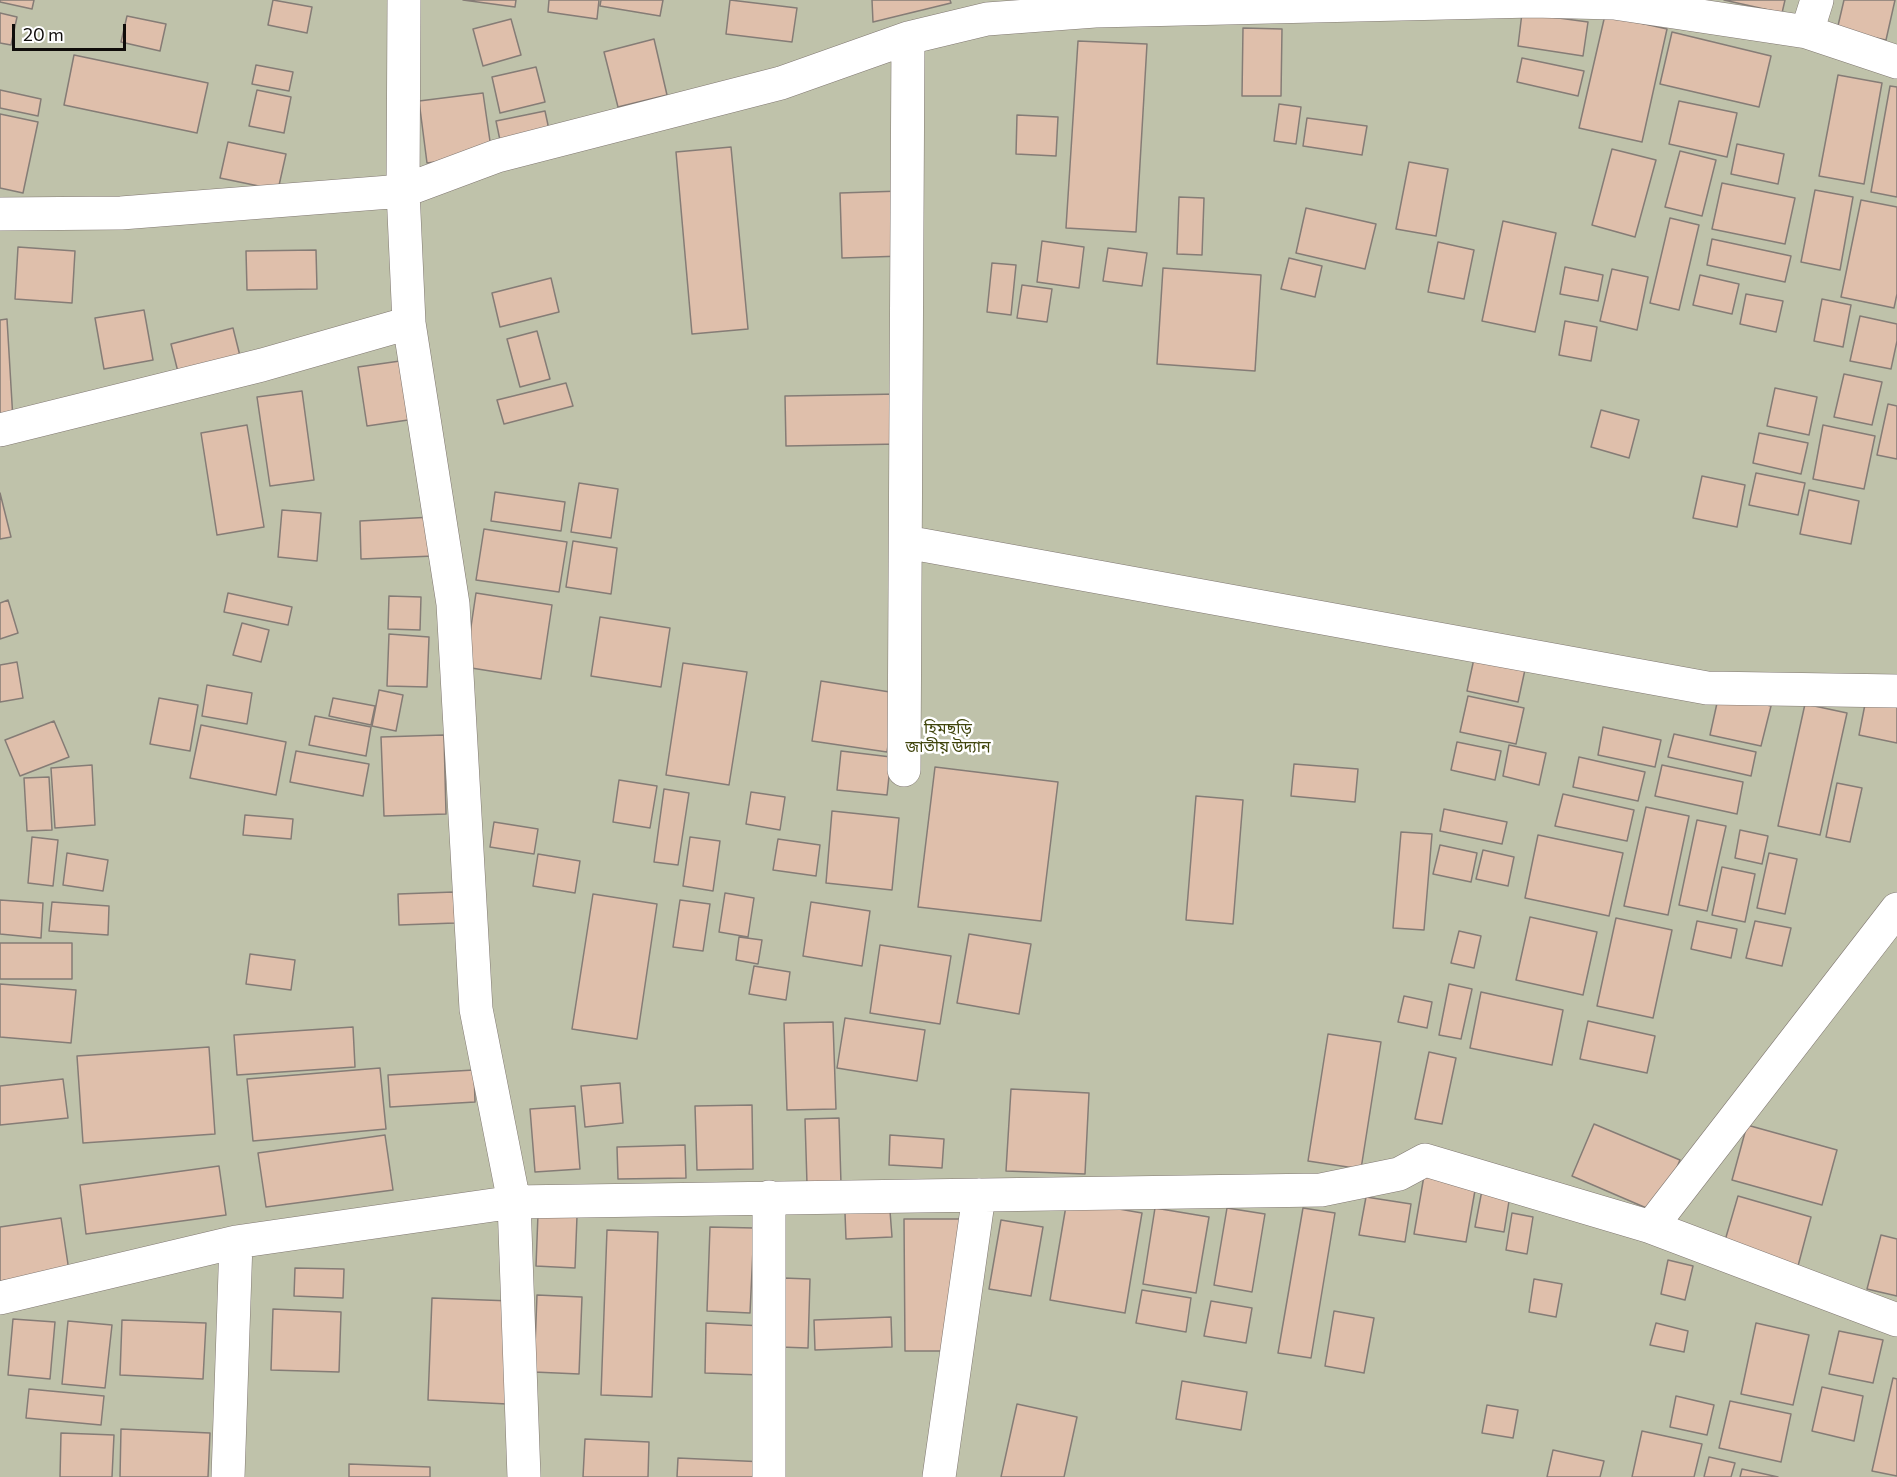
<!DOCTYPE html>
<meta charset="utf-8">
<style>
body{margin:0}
#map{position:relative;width:1897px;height:1477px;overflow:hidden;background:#ebe1db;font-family:Commissioner,sans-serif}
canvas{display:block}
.scale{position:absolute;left:12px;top:24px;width:114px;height:27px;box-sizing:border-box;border:3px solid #0f0c0a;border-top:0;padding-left:8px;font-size:18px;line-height:21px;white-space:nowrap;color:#0f0c0a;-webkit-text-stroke:4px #fff;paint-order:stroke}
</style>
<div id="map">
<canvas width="1897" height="1477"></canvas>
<div class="scale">20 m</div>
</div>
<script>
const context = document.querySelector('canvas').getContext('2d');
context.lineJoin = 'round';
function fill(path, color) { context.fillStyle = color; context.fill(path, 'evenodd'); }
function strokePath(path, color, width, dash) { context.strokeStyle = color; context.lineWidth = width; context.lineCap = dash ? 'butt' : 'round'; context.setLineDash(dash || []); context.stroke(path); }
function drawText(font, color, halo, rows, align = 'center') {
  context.font = font + ' Commissioner,"Noto Sans Bengali",sans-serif'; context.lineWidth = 5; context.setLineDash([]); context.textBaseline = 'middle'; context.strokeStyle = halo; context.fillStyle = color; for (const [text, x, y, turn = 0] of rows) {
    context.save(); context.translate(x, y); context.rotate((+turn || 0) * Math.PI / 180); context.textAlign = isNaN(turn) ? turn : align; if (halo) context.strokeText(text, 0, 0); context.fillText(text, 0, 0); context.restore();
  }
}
const green = new Path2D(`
 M0,0H1897V1477H0Z`);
const building = new Path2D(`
 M0,0H34L32,9L0,2Z
 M273,0L312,7L307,33L268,25Z
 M463,0H516L515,7Z
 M549,0H599L597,19L548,12Z
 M601,0H663L660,16L600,6Z
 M730,0L797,8L792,42L726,34Z
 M872,0H950L951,3L873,22Z
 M1724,0H1785L1782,13Z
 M1844,0H1895L1886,40L1837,30Z
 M0,13L17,17L11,45L0,43Z
 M1522,13L1588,22L1583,56L1518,46Z
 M1605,15L1667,29L1642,142L1579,128Z
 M127,16L166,24L160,51L121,42Z
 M511,19L521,55L483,66L473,29Z
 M1243,28L1282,29L1281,96H1242Z
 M1672,32L1771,56L1759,107L1660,84Z
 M654,39L667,95L618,107L604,52Z
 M1078,41L1147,44L1136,232L1066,228Z
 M74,55L208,83L197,133L64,105Z
 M1522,58L1584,71L1578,96L1517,82Z
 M256,65L293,72L289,91L252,84Z
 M536,67L545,102L500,113L492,77Z
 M1838,75L1882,83L1864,184L1819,176Z
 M1890,86L1897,87V197L1871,192Z
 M0,90L41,99L38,116L0,108Z
 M257,90L291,97L284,133L249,126Z
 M483,93L492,155L427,163L419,101Z
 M1679,101L1737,113L1727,157L1669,144Z
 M1279,104L1301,107L1296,144L1274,141Z
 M545,111L551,139L502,150L496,121Z
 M0,114L38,122L23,193L0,188Z
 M1017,115L1058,117L1056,156L1016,154Z
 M1307,118L1367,126L1362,155L1303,146Z
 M228,142L286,154L278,190L220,178Z
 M1737,144L1784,154L1778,184L1731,174Z
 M731,147L748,329L692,334L676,152Z
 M1612,149L1656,160L1635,237L1592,225Z
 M1680,151L1716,160L1702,216L1665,207Z
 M1409,162L1448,169L1436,236L1396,229Z
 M1722,183L1795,198L1785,244L1712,229Z
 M1815,190L1853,197L1840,270L1801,262Z
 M901,191L903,256L842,258L840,193Z
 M1179,197L1204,198L1202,255L1177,254Z
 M1861,200L1897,207V294L1894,308L1841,297Z
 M1306,208L1376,224L1365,269L1296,253Z
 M1670,218L1699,225L1679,310L1650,303Z
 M1503,221L1556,233L1535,332L1482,321Z
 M1712,239L1791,256L1785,282L1707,265Z
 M1042,241L1084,247L1079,288L1037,282Z
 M1438,242L1474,250L1464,299L1428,292Z
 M18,247L75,251L72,303L15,299Z
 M1108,248L1147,253L1142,286L1103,281Z
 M316,250L317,289L247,290L246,251Z
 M1289,258L1322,266L1315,297L1281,289Z
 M992,263L1016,265L1011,315L987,312Z
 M1565,267L1603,275L1598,301L1560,294Z
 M1163,268L1261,275L1255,371L1157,364Z
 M1612,269L1648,277L1637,330L1600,321Z
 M1700,275L1739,284L1732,314L1693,305Z
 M551,278L559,312L500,327L492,293Z
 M1022,285L1052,289L1047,322L1017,318Z
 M1746,294L1783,301L1776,332L1740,324Z
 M1822,299L1851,305L1843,347L1814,341Z
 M144,310L153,360L104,369L95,318Z
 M1860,316L1897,324V341L1891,369L1850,361Z
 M7,319L13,420L0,421V320Z
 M1565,321L1597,327L1591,361L1559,355Z
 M233,328L240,356L178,372L171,344Z
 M537,331L550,379L520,387L507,339Z
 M400,361L408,420L367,426L358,367Z
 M1844,374L1882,382L1872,425L1834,417Z
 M566,383L573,406L504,424L497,400Z
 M1775,388L1817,397L1809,435L1767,426Z
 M302,391L314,480L270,486L257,397Z
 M899,394L900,444L786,446L785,396Z
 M1888,404L1897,406V459L1877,455Z
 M1601,410L1639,420L1629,458L1591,447Z
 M247,425L264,527L217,535L201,433Z
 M1823,425L1875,436L1864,489L1813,479Z
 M1759,433L1808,443L1801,474L1753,463Z
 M1756,473L1805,483L1798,515L1749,505Z
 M1702,476L1745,485L1737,527L1693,518Z
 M579,483L618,489L611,538L571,532Z
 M1809,490L1859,501L1851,544L1800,534Z
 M495,492L565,502L561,531L491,521Z
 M0,493L11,537L0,539Z
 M282,510L321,513L317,561L278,557Z
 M432,517L434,556L361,559L360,521Z
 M484,529L567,542L559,592L476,580Z
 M573,541L617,548L611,594L566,587Z
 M228,593L292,607L288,625L224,612Z
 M476,593L552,605L541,679L465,667Z
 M389,596L421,597L420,630L388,629Z
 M8,600L18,633L0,639V603Z
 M600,617L670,628L661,687L591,676Z
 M242,623L269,630L261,662L233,655Z
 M389,634L429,637L427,687L387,686Z
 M1475,654L1526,665L1518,702L1467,691Z
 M17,662L23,698L0,702V665Z
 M683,663L747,672L729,785L666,775Z
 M821,681L896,693L887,752L812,741Z
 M207,685L252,693L247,724L202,716Z
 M379,690L403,695L396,731L372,726Z
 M1719,694L1771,706L1761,746L1710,735Z
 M1867,694L1897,701V743L1859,735Z
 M1468,696L1524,708L1516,744L1460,732Z
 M159,698L198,705L190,751L150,744Z
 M333,698L375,706L371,725L329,716Z
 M1805,704L1847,713L1820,835L1778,826Z
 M315,716L371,727L366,756L309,745Z
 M54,721L69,757L20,776L5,740Z
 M201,725L286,742L276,795L190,778Z
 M1603,727L1661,740L1655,767L1598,755Z
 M1674,734L1756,752L1751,776L1668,757Z
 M444,735L446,814L384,816L381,737Z
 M1457,742L1501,751L1495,780L1451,770Z
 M1509,745L1546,753L1539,785L1503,776Z
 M296,751L369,764L363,796L290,782Z
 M841,751L891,757L887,795L837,790Z
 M1579,757L1645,772L1638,801L1573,787Z
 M1294,764L1358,769L1355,802L1291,796Z
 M92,765L95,825L55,828L51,768Z
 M1662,765L1743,782L1737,814L1655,796Z
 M935,767L1058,782L1041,921L918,907Z
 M49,777L52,830L27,831L24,778Z
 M619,780L657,786L650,828L613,822Z
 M1837,783L1862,788L1850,842L1826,837Z
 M664,789L689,793L678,865L654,862Z
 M751,792L785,797L780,830L746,824Z
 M1563,794L1634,810L1627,841L1555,826Z
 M1196,796L1243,800L1233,924L1186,920Z
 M1646,807L1689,816L1668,915L1624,906Z
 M1444,809L1507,822L1502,844L1440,831Z
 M832,811L899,818L892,890L826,883Z
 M245,815L293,819L291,839L243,835Z
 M1697,820L1726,826L1707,911L1679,905Z
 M494,822L538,829L534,854L490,847Z
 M1740,830L1768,836L1762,864L1735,858Z
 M1401,832L1432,834L1424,930L1393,928Z
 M1538,835L1623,853L1609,916L1525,898Z
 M32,837L58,840L53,886L28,883Z
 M690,837L720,841L713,891L683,886Z
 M778,839L820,845L816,876L773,870Z
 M1440,845L1477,853L1471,882L1433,874Z
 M1483,850L1514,857L1508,886L1476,879Z
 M67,853L108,860L103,891L63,885Z
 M1769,853L1797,859L1785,914L1757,908Z
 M538,854L580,861L575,893L533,886Z
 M1722,867L1755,874L1745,922L1712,915Z
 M454,892L455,923L399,925L398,894Z
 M725,893L754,898L748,937L719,932Z
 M593,894L657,904L637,1039L572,1029Z
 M0,900L43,903L41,938L0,934Z
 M680,900L710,904L703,951L673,947Z
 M52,902L109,906L108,935L49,931Z
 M811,902L870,911L862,966L803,956Z
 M1530,917L1597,932L1583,995L1516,980Z
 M1616,918L1672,930L1653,1018L1597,1006Z
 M1697,921L1737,929L1731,958L1691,949Z
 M1755,921L1791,928L1782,966L1746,958Z
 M1459,931L1481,936L1474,968L1451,963Z
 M969,934L1031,944L1019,1014L957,1003Z
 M739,937L762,940L758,964L736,960Z
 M0,943H72V979H0Z
 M880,945L951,956L940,1024L870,1013Z
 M250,954L295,960L291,990L246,984Z
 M754,966L790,972L786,1000L749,994Z
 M0,984L76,990L71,1043L0,1037Z
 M1449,984L1472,989L1461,1039L1439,1035Z
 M1481,992L1563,1010L1552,1065L1470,1048Z
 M1404,996L1432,1002L1427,1028L1398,1022Z
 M845,1018L925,1030L917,1081L837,1068Z
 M1588,1021L1655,1036L1647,1073L1580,1059Z
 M833,1022L836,1109L787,1110L784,1023Z
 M353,1027L355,1067L237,1075L234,1035Z
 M1328,1034L1381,1042L1361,1169L1308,1161Z
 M209,1047L215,1134L83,1143L77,1056Z
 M1429,1052L1456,1058L1442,1124L1415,1119Z
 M380,1068L386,1129L253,1141L247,1079Z
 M474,1070L475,1102L390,1107L388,1075Z
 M63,1079L68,1118L0,1125V1086Z
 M620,1083L623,1123L585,1127L581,1086Z
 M1011,1089L1089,1093L1085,1174L1006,1171Z
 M752,1105L753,1169L697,1170L695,1106Z
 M575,1106L580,1169L535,1172L530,1109Z
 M839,1118L841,1184H807L805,1119Z
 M1594,1124L1680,1160L1658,1213L1572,1176Z
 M1747,1125L1837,1150L1822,1205L1732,1180Z
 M385,1135L393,1190L266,1207L258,1153Z
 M890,1135L944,1139L942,1168L889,1165Z
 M685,1145L686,1178L618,1179L617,1147Z
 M219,1166L226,1215L86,1234L80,1185Z
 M1425,1170L1477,1179L1466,1242L1414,1234Z
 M1482,1190L1510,1195L1504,1232L1475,1227Z
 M1738,1196L1811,1217L1798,1266L1724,1244Z
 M1366,1197L1411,1204L1405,1242L1359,1235Z
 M1067,1200L1142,1213L1125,1313L1050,1300Z
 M1155,1208L1209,1217L1196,1293L1143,1284Z
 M1227,1208L1265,1214L1252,1292L1214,1285Z
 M1303,1208L1335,1213L1311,1358L1278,1353Z
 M890,1211L892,1237L846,1239L845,1213Z
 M1512,1213L1533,1217L1527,1254L1506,1250Z
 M538,1214L577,1216L575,1268L536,1266Z
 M61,1218L69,1271L0,1281V1227Z
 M904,1219H962V1351H905Z
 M1001,1220L1043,1227L1031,1296L989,1289Z
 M710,1227L754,1228L750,1313L707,1311Z
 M607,1230L658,1232L652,1397L601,1395Z
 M1881,1235L1897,1239V1296L1867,1289Z
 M1668,1260L1693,1266L1685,1300L1661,1294Z
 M295,1268L344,1269L343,1298L294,1296Z
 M783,1278L810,1279L808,1348L780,1347Z
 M1534,1279L1562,1284L1556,1317L1529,1312Z
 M1142,1290L1191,1298L1186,1332L1136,1323Z
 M537,1295L582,1297L579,1374L534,1372Z
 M432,1298L511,1301L507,1404L428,1400Z
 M1211,1301L1252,1308L1246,1343L1204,1336Z
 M273,1309L341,1312L339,1372L271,1370Z
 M1334,1311L1374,1318L1364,1373L1325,1366Z
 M891,1317L892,1347L815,1350L814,1320Z
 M13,1319L55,1322L50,1379L8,1375Z
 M122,1320L206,1323L203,1379L120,1375Z
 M68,1321L112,1325L105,1388L62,1384Z
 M706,1323L763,1326L761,1375L705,1373Z
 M1656,1323L1688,1331L1684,1352L1650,1345Z
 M1756,1323L1809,1335L1793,1405L1741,1394Z
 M1839,1331L1883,1340L1873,1383L1829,1374Z
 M1893,1378L1897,1379V1476L1872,1471Z
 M1182,1381L1247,1392L1241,1430L1176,1419Z
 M1822,1387L1863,1396L1854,1441L1812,1431Z
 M29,1389L104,1396L101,1425L26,1418Z
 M1676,1396L1714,1405L1707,1435L1670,1427Z
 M1730,1401L1791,1414L1781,1462L1719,1448Z
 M1017,1404L1077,1417L1064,1477H1001Z
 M1487,1405L1518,1410L1513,1438L1482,1433Z
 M121,1429L210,1433L208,1477H120Z
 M1642,1431L1702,1444L1694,1477H1632Z
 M61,1433L114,1435L112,1477H60Z
 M585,1439L649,1442L648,1477H583Z
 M1553,1450L1604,1461L1600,1477H1547Z
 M1709,1457L1735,1463L1731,1477H1704Z
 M678,1458L765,1462L764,1477H677Z
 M349,1464L430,1467V1477H349Z
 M1742,1469L1778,1477H1740Z`);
const minor = new Path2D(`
 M404,0L403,191L409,323L453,604L476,1009L514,1202L524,1477
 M1807,32L1817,0
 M0,214L121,213L403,191L497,156L781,83L908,38L987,19L1095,11L1533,1L1614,3L1807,32L1897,62
 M0,430L262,365L409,323
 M906,542L1707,688L1897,691
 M904,770L908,38
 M769,1197V1477
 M1651,1227L1897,909
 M0,1298L236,1242L514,1202L1321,1190L1399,1174L1425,1160L1651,1227L1897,1320
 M228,1477L236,1242
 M939,1477L979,1195`);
const parkNames = [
 ["হিমছড়ি",948,729],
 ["জাতীয় উদ্যান",948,747]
];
fill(green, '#bfc2aa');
fill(building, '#dfbfab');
strokePath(building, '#857c76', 1.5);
strokePath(minor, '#817872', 34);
strokePath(minor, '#fff', 33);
drawText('16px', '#40450c', '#fff', parkNames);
</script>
